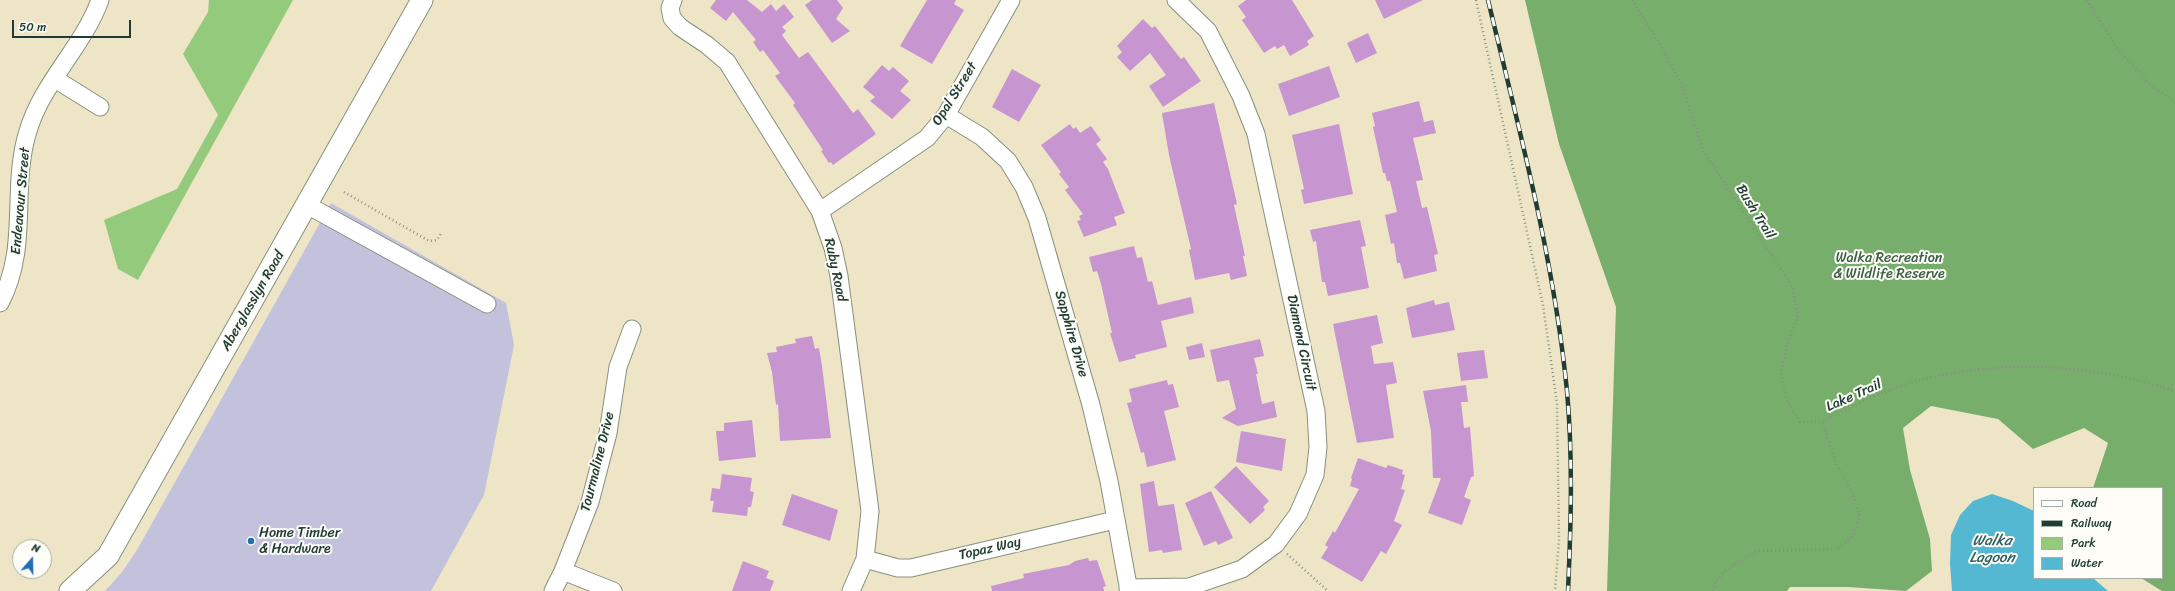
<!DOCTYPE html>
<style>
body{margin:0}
#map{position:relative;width:2175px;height:591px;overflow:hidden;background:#eee5c7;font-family:Sriracha,sans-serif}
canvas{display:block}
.legend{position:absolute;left:2033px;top:487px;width:130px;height:92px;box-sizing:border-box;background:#fdfcf7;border:1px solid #a4b0a9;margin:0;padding:5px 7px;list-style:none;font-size:12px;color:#1f3d34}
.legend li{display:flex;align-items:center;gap:8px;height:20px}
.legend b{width:20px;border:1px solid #a4b0a9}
.north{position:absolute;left:12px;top:539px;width:40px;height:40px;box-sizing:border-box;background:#fdfcf7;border:1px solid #a4b0a9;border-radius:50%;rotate:20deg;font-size:11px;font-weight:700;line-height:16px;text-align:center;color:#1f3d34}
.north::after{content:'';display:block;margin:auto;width:14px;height:18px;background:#1f6fb2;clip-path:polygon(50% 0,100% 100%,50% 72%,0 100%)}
.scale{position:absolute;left:12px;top:20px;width:119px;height:18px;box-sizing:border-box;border:2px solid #1f3d34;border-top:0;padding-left:5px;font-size:12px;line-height:14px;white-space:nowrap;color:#1f3d34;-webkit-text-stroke:3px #fdfcf7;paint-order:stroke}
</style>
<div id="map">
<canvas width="2175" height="591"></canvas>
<ul class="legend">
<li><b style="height:5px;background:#fff"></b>Road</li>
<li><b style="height:5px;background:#1f3d34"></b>Railway</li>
<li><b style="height:11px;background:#94ca7c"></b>Park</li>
<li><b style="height:11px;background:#54b8d3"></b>Water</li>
</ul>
<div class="north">N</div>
<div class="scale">50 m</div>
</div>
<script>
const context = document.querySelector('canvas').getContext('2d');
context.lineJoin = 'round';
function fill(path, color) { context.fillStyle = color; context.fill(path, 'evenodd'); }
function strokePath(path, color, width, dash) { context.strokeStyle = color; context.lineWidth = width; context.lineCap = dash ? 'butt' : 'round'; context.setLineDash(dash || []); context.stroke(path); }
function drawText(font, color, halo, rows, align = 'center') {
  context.font = font + ' Sriracha,sans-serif'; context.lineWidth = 4; context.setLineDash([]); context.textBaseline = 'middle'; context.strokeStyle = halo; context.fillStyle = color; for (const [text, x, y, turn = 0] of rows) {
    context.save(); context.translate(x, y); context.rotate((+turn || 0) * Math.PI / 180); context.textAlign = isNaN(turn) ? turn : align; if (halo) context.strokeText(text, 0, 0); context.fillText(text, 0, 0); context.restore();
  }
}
const industrial = new Path2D(`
 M331,203L506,303L514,345L484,495L431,591H105L122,572L137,550Z`);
const green = new Path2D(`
 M209,0H293L138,280L118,269L104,220L177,189L218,115L183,54L208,12Z`);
const forest = new Path2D(`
 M1525,0H2175V591H2162L2141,578H2162V488H2093L2108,443L2084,428L2033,449L1998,419L1931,406L1903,428L1910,470L1930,539L1932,571L1906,591L1848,587H1790L1787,591H1607L1616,307L1559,144Z`);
const water = new Path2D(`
 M1992,494L2013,501L2034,511V578H2093L2108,591H1952L1950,564L1951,535L1960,515L1973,501Z`);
const building = new Path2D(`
 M716,0H747L762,12L771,4L776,11L784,4L794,17L782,27L786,31L782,35L799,58L808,52L853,113L858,109L876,134L833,165L831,162L829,163L821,151L823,150L793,105L795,103L775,76L780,73L763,50L760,52L753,42L756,40L733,12L726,21L710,8Z
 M812,0H837L843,8L836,19L850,31L832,43L805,5Z
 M927,0H956L954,4L964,10L932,64L900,46Z
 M1246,0H1292L1314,36L1307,41L1309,45L1290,56L1284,45L1277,49L1275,46L1264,53L1242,20L1246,17L1238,6Z
 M1375,0H1423L1384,19Z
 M1143,19L1152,28L1155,26L1181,59L1184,57L1201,81L1163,107L1149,86L1166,75L1150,53L1130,71L1117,57L1122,52L1117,46Z
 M1368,33L1377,53L1356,63L1347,43Z
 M882,65L889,71L893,67L909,81L900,91L911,100L892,119L870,101L875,97L863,87Z
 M1329,66L1340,97L1289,116L1278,84Z
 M1012,69L1041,85L1019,122L992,107Z
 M1419,101L1424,122L1433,120L1436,133L1413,138L1423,180L1416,181L1422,208L1427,207L1438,254L1434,255L1437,271L1404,279L1400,263H1397L1394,243L1391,244L1385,215L1397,212L1390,181H1387L1385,173H1383L1373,127L1375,126L1372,113Z
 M1214,103L1237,204L1234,205L1245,256H1243L1247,276L1231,280L1229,273L1195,280L1189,250L1191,249L1169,155L1162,113Z
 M1070,124L1073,129L1076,127L1080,133L1091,126L1101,140L1096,144L1107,159L1103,162L1108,169L1125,213L1114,217L1117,225L1084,237L1077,221L1081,220L1079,216L1083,214L1065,190L1069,187L1059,174L1061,172L1041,145Z
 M1339,124L1353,194L1304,204L1301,190L1304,189L1292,135Z
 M1360,220L1366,246L1361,247L1369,288L1328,296L1325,282H1322L1316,241L1313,242L1310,230Z
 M1134,246L1137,258L1142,257L1148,282L1152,281L1158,305L1191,297L1194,313L1161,321L1167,347L1135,355L1136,358L1119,362L1110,333H1112L1101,284L1097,271L1093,272L1089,257Z
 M1434,300L1435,305L1449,302L1455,330L1412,338L1406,308Z
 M1377,315L1383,343L1371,346L1374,364L1393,362L1397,383L1386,385L1394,438L1357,443L1333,324Z
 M812,336L815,349L819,348L822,366L831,438L780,441L778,404L776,405L772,372L767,353L777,352L776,347L796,343L795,339Z
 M1260,339L1264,356L1254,358L1258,374H1256L1262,404L1274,401L1277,417L1238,426L1222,418L1236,409L1229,380L1217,382L1210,350Z
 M1202,343L1205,357L1189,360L1186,347Z
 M1484,350L1488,378L1461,381L1457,353Z
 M1167,380L1168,385L1173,384L1179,407L1164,411L1176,460L1147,467L1144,452L1141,453L1127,403L1132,402L1129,389Z
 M1466,385L1468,402H1461L1464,428L1470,427L1474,476L1471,477L1464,497L1471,500L1462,525L1428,513L1441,478H1433L1431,431L1423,391Z
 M752,420L756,457L719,461L716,431H724V423Z
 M1241,431L1286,439L1282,471L1236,462Z
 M1358,458L1386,468L1388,465L1403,470L1402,474L1405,475L1401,489L1405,490L1394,521L1402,525L1386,554L1381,551L1362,582L1321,558L1328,547L1325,545L1333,531L1335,533L1359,489L1350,486L1352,479L1351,478Z
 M1236,466L1269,501L1263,507L1265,510L1250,524L1214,487Z
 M722,474L752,478L750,491L754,492L751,507H748L747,516L712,512L714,501H710L712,488L720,489Z
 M1154,481L1158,506L1174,504L1182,550L1163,553L1162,550L1149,552L1140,484Z
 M1211,491L1233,538L1218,545L1216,541L1204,546L1185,503Z
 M792,494L838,510L830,541L782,525Z
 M1088,558L1089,561L1097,560L1106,586L1103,587L1104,591H992L991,586L1024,578L1023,574L1069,565L1075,561Z
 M743,561L769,571L766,578L774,581L770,591H732Z`);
const path = new Path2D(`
 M1476,0L1543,305L1557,403L1559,540L1555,591
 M1632,0L1660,44L1683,88L1703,150L1792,286L1798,315L1787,345L1781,374L1787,400L1800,422L1822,421
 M2087,0L2117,48L2151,85L2175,102
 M344,192L429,241L437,240L442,232
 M1287,554L1328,591
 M1713,591L1715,582L1730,567L1757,551L1838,549L1853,536L1860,516L1852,492L1837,466L1822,421C1856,405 1892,386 1929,378C2011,359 2096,365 2175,391`);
const minor = new Path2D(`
 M673,0L670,8L672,18L680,27L707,45L727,62L820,211L833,248L839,276L870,511L865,559L851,591
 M55,79L100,107
 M946,115L982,137L1008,161L1024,187L1037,218L1091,405L1109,481L1129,591
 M307,205L487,304
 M820,211L927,138L946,115L1011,0
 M0,303C30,246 10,189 28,131C42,83 83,47 100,0
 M865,559L898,568H911L1115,520
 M563,571L613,591
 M1128,588L1189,587L1242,569L1276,544L1298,514L1315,475L1318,447L1316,411L1256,134L1241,96L1208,31L1176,0
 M553,591L563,571L590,502L608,433L618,367L632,329`);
const major = new Path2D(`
 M70,591L108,556L422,0`);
const rail = new Path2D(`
 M1488,0C1519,129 1554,259 1567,391C1573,458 1571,525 1568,591`);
const markers = [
 [251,541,4,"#1f6fb2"]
];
const streetNames = [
 ["Opal Street",955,94,-58],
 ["Endeavour Street",21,201,-85],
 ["Bush Trail",1755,212,58],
 ["Ruby Road",835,270,78],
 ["Aberglasslyn Road",253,301,-60],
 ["Sapphire Drive",1071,334,74],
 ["Diamond Circuit",1301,343,78],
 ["Lake Trail",1854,396,-24],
 ["Tourmaline Drive",598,462,-76],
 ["Topaz Way",990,549,-13]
];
const parkNames = [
 ["Walka Recreation",1889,258],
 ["& Wildlife Reserve",1889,274]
];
const poiNames = [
 ["Home Timber",259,533],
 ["& Hardware",259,549]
];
const waterNames = [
 ["Walka",1992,541],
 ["Lagoon",1992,558]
];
fill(industrial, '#c2c2dc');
fill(green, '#94ca7c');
fill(forest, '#77ae6c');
fill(water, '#54b8d3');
fill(building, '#c795cf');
strokePath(minor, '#86917e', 19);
strokePath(major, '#86917e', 23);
strokePath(path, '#86917e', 2.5, [1, 3]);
strokePath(minor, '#fff', 17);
strokePath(major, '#fff', 21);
strokePath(rail, '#1f3d34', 4.5);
strokePath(rail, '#fdfcf7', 3, [9]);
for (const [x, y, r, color] of markers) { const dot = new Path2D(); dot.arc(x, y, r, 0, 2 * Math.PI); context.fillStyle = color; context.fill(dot); strokePath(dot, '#fdfcf7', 1.5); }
drawText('14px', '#1f3d34', '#fdfcf7', streetNames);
drawText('14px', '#3c6046', '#fdfcf7', parkNames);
drawText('14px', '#1f3d34', '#fdfcf7', poiNames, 'left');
drawText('italic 15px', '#2f6264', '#fdfcf7', waterNames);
</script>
